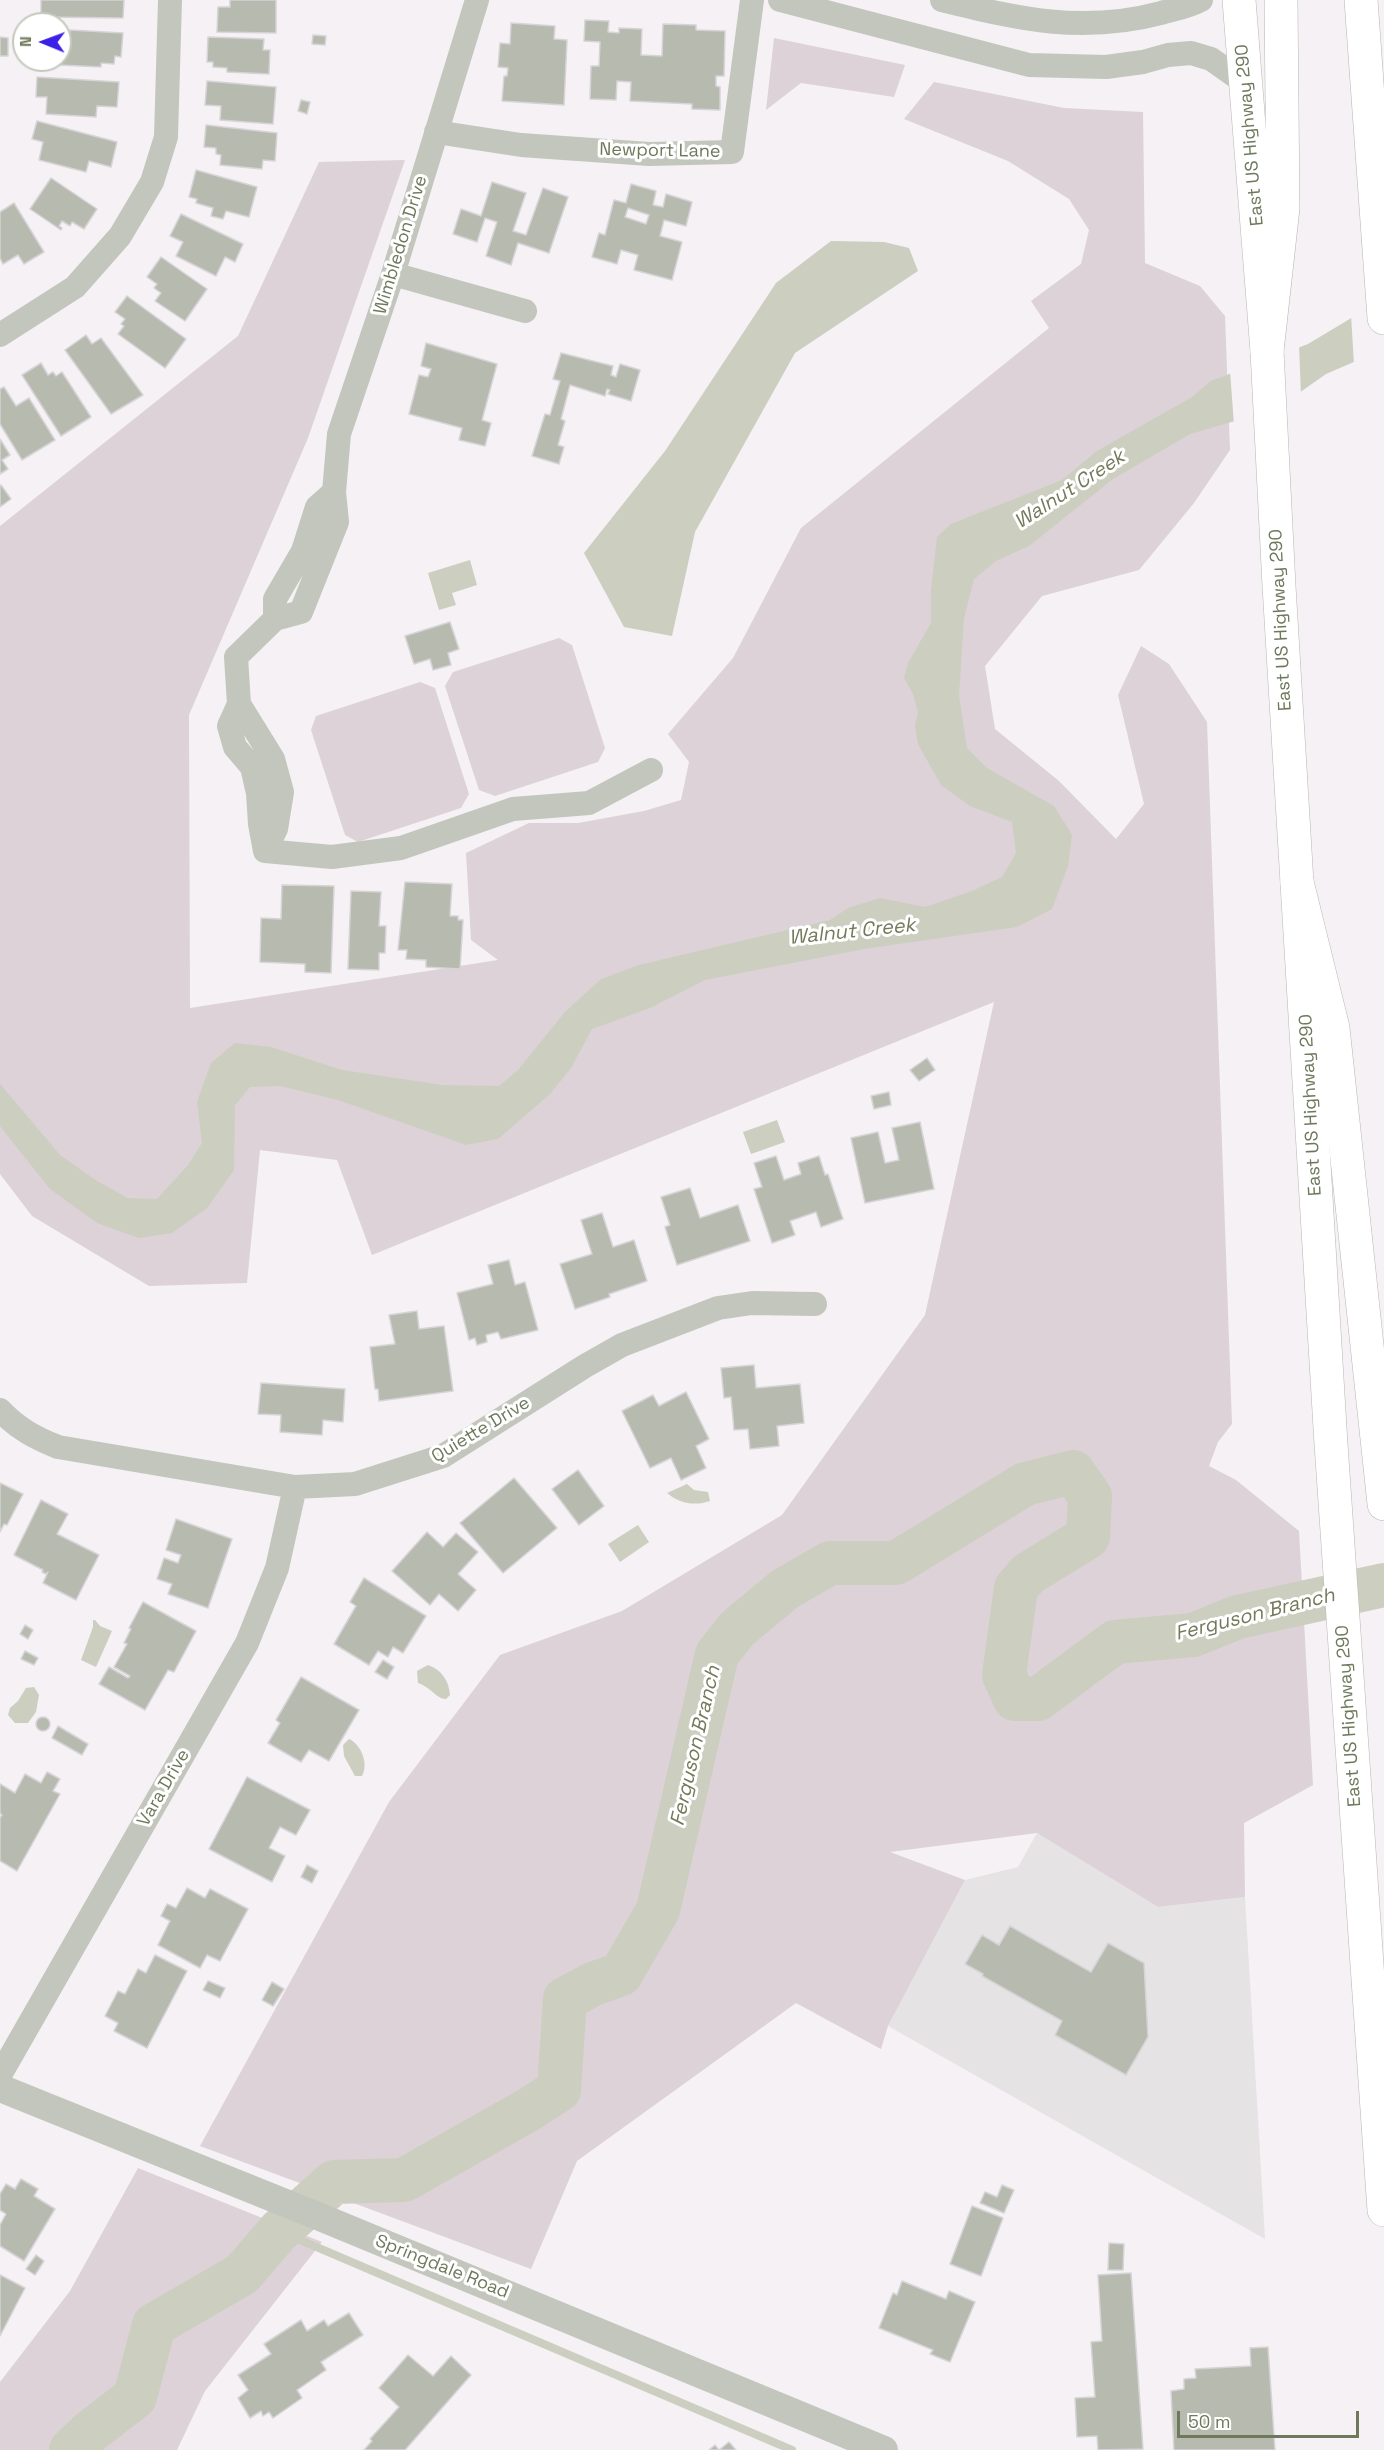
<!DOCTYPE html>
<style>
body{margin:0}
#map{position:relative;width:1384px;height:2450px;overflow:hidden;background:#f5f1f5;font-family:"Space Grotesk",sans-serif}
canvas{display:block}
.north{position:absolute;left:12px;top:12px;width:60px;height:60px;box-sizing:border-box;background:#fff;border:2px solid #c5c9bd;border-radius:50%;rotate:271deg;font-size:16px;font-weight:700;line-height:24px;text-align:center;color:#6e785b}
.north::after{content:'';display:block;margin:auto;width:21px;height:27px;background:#3b20e7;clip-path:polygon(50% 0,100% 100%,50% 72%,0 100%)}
.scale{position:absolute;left:1177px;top:2411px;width:182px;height:27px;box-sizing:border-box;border:3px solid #6e785b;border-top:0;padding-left:8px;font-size:18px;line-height:21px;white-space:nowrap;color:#6e785b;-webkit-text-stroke:4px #fff;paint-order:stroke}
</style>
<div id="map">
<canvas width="1384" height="2450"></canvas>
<div class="north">N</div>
<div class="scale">50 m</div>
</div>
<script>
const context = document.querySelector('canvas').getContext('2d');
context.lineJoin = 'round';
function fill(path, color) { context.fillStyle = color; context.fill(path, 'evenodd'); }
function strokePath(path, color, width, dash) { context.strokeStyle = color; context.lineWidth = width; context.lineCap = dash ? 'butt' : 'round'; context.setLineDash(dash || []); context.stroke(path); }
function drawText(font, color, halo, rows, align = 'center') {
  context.font = font + ' "Space Grotesk",sans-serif'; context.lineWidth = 6; context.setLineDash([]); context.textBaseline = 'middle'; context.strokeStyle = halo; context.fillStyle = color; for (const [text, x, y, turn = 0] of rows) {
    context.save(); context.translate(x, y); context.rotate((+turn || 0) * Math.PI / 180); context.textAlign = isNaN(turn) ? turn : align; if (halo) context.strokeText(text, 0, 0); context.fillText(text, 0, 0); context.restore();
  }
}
const built = new Path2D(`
 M1037,1833L1158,1907L1245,1897L1265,2239L888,2026L965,1880L1018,1867Z`);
const green = new Path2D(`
 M774,38L905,65L894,97L801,83L766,110Z
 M934,82L1064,108L1143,112L1145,263L1200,286L1225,316L1230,450L1194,503L1139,570L1042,596L985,666L995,729L1059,781L1116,839L1144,804L1118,695L1141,646L1169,664L1207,722L1232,1424L1218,1442L1209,1466L1236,1480L1299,1531L1313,1785L1244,1823L1245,1897L1158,1907L1037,1833L890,1852L965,1880L888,2026L881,2049L796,2003L577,2161L531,2269L200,2146L389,1802L500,1655L622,1611L782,1515L925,1315L994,1002L372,1255L337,1160L260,1150L247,1283L149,1286L32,1216L0,1174V526L238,336L319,162L405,160L308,438L189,715L190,1008L498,960L471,940L466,853L529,823H578L644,811L681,800L689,762L668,734L733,658L801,528L1049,328L1031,301L1081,264L1089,230L1069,199L1008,161L904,119Z
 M559,638L572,645L605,748L598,762L495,796L479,790L445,686L453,672Z
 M420,682L435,688L469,794L461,808L358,842L345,835L311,730L316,716Z
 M138,2168L322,2242L205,2391L177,2450H0V2382L70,2291Z`);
const water = new Path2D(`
 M831,241L884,242L909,248L918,271L795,353L695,532L672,636L624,627L584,553L665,451L776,283Z
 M1363,311L1384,349L1326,374L1299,393L1235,421L1190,434L1113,479L1029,546L996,561L974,579L964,618L959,695L967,748L987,768L1054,806L1072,835L1068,866L1052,909L1017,927L864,949L705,980L650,1008L592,1029L571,1068L550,1094L498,1139L466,1145L338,1100L280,1086L250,1087L235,1105L234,1170L207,1208L172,1233L139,1238L97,1223L50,1189L0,1126V1084L60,1155L97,1181L128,1198L157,1199L188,1165L202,1143L197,1102L211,1063L235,1043L271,1047L342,1070L442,1085L499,1086L518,1070L565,1012L601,979L639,965L830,920L848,908L880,898L925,907L972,891L1002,877L1016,853L1012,822L970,806L941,785L918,744L915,726L918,713L913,694L904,678L908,663L931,623V590L937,537L951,524L1062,480L1097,451L1192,397L1211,381L1308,344Z
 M470,560L477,585L452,593L456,605L439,610L428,573Z
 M777,1120L785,1142L751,1154L743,1132Z
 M687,1484L694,1490L708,1492L710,1501C695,1506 680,1504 667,1493Z
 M638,1525L649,1542L620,1562L608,1544Z
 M93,1620H95L100,1626L112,1631L96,1667L81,1660L93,1627Z
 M428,1665C442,1670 449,1681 450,1695L446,1699C438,1700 429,1686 418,1683L417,1671Z
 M34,1687L39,1695L36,1712L28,1723H15L8,1715L10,1708L18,1701L26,1688Z
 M349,1739C361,1744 369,1764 362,1776H355L344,1756L343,1745Z`);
const pier = new Path2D(`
 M1384,299V352L1354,365L1351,314Z
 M1299,345L1301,396L1234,425L1230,371Z`);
const stream = new Path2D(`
 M279,2231L792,2450`);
const river = new Path2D(`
 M71,2450L90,2432L135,2397L154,2325L242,2274L279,2231L334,2182L404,2180L528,2110L559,2090L565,1999L593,1984L621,1974L658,1910L717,1654L738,1628L785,1589L830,1563H896L1025,1484L1073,1472L1090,1496L1088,1537L1028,1574L1016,1588L1004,1675L1015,1699H1038L1115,1642L1193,1635L1238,1617L1384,1585`);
const building = new Path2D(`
 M41,0H124L123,18L41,17Z
 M230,0H276V33L217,32L218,7H230Z
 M585,20L609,21L608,32L619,33V28L642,29L641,55L662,56L663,24L696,25V30L725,31L724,76H716V86L720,87V110L692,109V104L630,101L631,82L617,81L616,100L590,99L591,66H599L600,42L584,41Z
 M511,23L555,26L554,39L567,40L564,105L502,101L504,76H507L508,68L498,67L500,43L510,44Z
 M70,30L123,33L121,57L115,56L114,64L101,63V67L60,65L61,42H69Z
 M313,35L326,36L325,45L312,44Z
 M0,37L8,38V56H0Z
 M208,37L264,39L263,50H270L269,74L227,72V68L213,67V62H207Z
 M37,77L119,82L117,107L97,106L96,117L46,114L47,97H36Z
 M207,81L276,87L273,124L220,120L221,106L205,105Z
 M301,100L310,102L307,114L298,111Z
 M37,121L117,142L111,167L89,161L86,172L39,160L43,142L32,139Z
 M206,125L277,133L275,161L263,160L262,169L220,165L221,155L216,154V148L204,147Z
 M196,170L257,187L249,217L226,211L223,219L211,216L213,208L196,203L197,199L189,197Z
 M51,178L97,209L84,229L72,222L70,226L62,221L59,226L62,228L61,230L30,209Z
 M492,182L526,193L513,231L526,235L543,188L568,197L549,253L518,243L511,265L486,256L497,222L485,218L477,242L453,234L461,209L481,216Z
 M631,184L656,191L653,205L663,207L666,194L692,202L686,226L664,220L660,236L682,242L672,280L634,270L638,255L621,250L617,264L592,257L599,233L605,235L614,200L626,203ZM628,208L649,215L646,224L625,217Z
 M14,203L44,252L24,264L18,255L3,264L0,258V212Z
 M181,214L243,244L235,262L225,257L216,276L176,256L183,242L170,236Z
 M161,257L207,289L185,321L155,301L161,293L154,288L157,284L147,277Z
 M127,296L186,339L165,368L118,334L124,326L121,324L125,319L115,312Z
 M86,335L92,344L101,338L143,395L111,414L65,350Z
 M426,343L497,364L482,420L491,423L485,446L459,440L462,428L409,414L419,375L428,377L431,369L421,366Z
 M561,353L613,366L611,375L616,377L620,364L640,370L631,401L608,394L610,390L607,389L605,396L570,385L561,419L565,421L558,445L564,447L559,464L532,456L545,414L550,415L560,381L553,379Z
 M41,363L48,375L53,372L56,376L62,372L91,417L61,436L22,375Z
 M4,387L16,406L29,398L55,440L22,460L0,424V389Z
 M0,439L10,455L2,460L8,469L0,474Z
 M1,485L11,499L0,507V486Z
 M450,622L459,649L448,653L451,665L433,670L430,659L414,664L405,636Z
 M405,882L452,884L450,916H458V920H463L460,969L426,967V960L406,959L407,950H398Z
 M282,885L334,886L331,973L305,972V964L260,962L261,918L281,919Z
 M351,891L381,892L379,926H386L385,953H379V970L348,969Z
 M927,1058L935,1070L919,1081L910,1070Z
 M889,1092L891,1105L874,1109L871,1096Z
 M920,1122L934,1189L865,1203L851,1138L878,1132L885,1163L899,1160L892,1128Z
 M776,1156L784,1180L801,1174L798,1163L819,1156L825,1175L828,1174L843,1219L821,1227L816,1212L790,1221L795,1235L772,1243L754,1189L762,1187L754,1163Z
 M690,1188L700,1218L738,1205L750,1241L677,1265L665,1227L670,1225L661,1197Z
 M602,1213L613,1247L634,1240L647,1281L609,1294L610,1297L575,1309L560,1264L592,1254L581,1220Z
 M509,1260L515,1285L525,1282L538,1330L501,1339L498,1332L486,1335L487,1342L477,1345L475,1338L469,1340L457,1293L493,1284L488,1265Z
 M417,1311L419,1329L444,1326L453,1391L379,1401L378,1389H375L370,1347L395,1344L389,1315Z
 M754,1365L756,1388L800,1384L804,1423L777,1426L779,1446L750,1449L748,1429L734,1430L731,1397L724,1398L721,1368Z
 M261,1383L345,1389L343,1422L323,1420L322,1435L280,1432L281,1415L258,1414Z
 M686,1392L709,1439L696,1446L706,1468L681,1480L671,1458L650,1468L622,1411L653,1395L659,1406Z
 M578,1470L604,1506L579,1525L552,1489Z
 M514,1478L557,1528L503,1573L460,1523Z
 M0,1483L23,1494L7,1525L4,1524L0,1532Z
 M41,1500L68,1514L57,1534L99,1555L76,1600L43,1583L48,1572L46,1574L42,1572L43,1570L14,1555Z
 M176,1519L232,1539L208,1608L168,1594L172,1584L157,1579L164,1558L178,1563L181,1555L166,1550Z
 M427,1532L443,1547L456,1533L478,1552L458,1574L476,1590L458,1611L439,1594L430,1605L392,1571Z
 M364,1578L426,1616L403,1653L393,1647L388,1657L378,1651L369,1665L334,1644L356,1606L350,1602Z
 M143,1602L196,1631L174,1672L168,1670L145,1710L99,1684L109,1667L128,1678L130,1676L114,1667L127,1644L124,1643L131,1629L129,1628Z
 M25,1625L33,1630L28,1639L20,1634Z
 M25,1651L38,1658L34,1665L21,1659Z
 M383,1660L394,1667L387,1679L375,1672Z
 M301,1677L359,1710L329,1761L309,1750L301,1762L268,1743L280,1723L276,1720Z
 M36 1724a7 7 0 1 1 14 0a7 7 0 1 1-14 0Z
 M58,1726L88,1744L82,1755L52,1738Z
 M47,1772L60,1779L53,1791L60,1794L17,1871L0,1861V1818L2,1815L0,1813V1784L15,1793L25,1774L41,1783Z
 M247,1777L310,1810L296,1835L280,1827L269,1848L285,1856L272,1882L209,1849Z
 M307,1865L318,1871L312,1883L301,1877Z
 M187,1888L205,1898L210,1889L248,1909L220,1961L207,1955L200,1968L158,1945L170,1921L161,1916L167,1904L176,1908Z
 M1010,1926L1091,1972L1108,1943L1144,1963L1148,2037L1126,2075L1055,2035L1062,2021L982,1976L983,1974L965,1964L982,1935L999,1945Z
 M155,1955L187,1971L147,2048L114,2031L118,2023L105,2016L118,1991L125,1994L138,1969L146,1973Z
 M208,1981L225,1988L220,1998L203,1990Z
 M272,1982L284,1989L273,2006L262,2000Z
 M21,2179L38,2189L34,2196L55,2209L24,2261L0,2246V2225L6,2214L0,2210V2194L6,2184L15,2189Z
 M1002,2185L1014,2190L1004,2213L980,2203L985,2192L997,2197Z
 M972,2206L1003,2218L981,2276L950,2264Z
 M1109,2243L1124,2244L1123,2270H1108Z
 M36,2255L44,2261L35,2275L26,2269Z
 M1131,2273L1143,2449L1098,2450L1097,2436L1077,2437L1075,2398L1095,2397L1091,2342L1102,2341L1098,2275Z
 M0,2275L25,2288L0,2336Z
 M902,2281L946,2299L949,2291L975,2302L950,2362L930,2354L933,2350L879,2328L893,2293L897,2295Z
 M349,2313L363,2335L321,2362L326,2370L297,2390L302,2398L273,2418L269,2412L263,2416L261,2411L250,2418L238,2398L248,2390L238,2375L271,2354L264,2344L301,2320L307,2331L324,2320L328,2326Z
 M1268,2347L1275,2450H1174L1171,2391L1184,2389V2379L1196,2378L1195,2369L1251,2366L1250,2348Z
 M408,2355L433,2376L451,2356L471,2375L405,2450H364L372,2441L370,2439L399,2407L379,2388Z
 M729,2442L736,2450H709L715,2445L719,2450Z`);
const minor = new Path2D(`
 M780,0L1029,65L1106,67L1143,62L1168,55L1191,53L1211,59L1245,83
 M942,0C1019,19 1082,34 1161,13C1174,9 1189,7 1201,0
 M436,132L521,145L649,154L732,152L752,0
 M393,274L525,311
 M0,335L75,287L120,236L152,182L166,137L170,0
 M275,619V599L303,551L317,507L334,492
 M239,704L229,726L235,747L252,767L258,793L260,824L265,851
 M265,851L276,829L282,792L273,759L239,704L236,657L275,619L301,612L337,522L334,492L339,434L393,274L477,0
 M265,851L332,857L401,848L513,809L589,803L651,770
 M0,1410C17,1428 35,1438 58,1447L295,1487L355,1484L443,1456L585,1366L622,1345L718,1308L752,1303L815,1304
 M0,2075L247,1643L277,1568L295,1487`);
const tertiary = new Path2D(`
 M0,2088L320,2217L884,2450`);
const secondary = new Path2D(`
 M1239,0L1267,351L1279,586L1331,1444L1384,2210`);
const motorway = new Path2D(`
 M1361,0L1384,318
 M1267,351L1283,208L1281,0
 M1297,882L1333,1028L1384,1504`);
const streetNames = [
 ["East US Highway 290",1250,135,-95],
 ["Newport Lane",660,151,1],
 ["Wimbledon Drive",401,245,-73],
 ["East US Highway 290",1281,620,-93],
 ["East US Highway 290",1311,1105,-93],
 ["Quiette Drive",481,1430,-31],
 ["East US Highway 290",1349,1716,-94],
 ["Vara Drive",164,1788,-60],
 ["Springdale Road",442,2267,22]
];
const waterNames = [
 ["Walnut Creek",1070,490,-33],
 ["Walnut Creek",852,932,-6],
 ["Ferguson Branch",1255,1615,-14],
 ["Ferguson Branch",696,1746,-77]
];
fill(built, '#e5e3e3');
fill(green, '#dcd2d7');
fill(water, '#cccec0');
fill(pier, '#f5f1f5');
strokePath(stream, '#cccec0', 8);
strokePath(river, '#cccec0', 44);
fill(building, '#b7baae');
strokePath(building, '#d6d4d7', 1.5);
strokePath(secondary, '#b5b9ad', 34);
strokePath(motorway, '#b4b7ae', 34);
strokePath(minor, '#c3c6bd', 24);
strokePath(tertiary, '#c3c6bd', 28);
strokePath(secondary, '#fff', 33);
strokePath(motorway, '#fff', 33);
drawText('18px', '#6e785b', '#fff', streetNames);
drawText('italic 20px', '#74795a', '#fff', waterNames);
</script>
